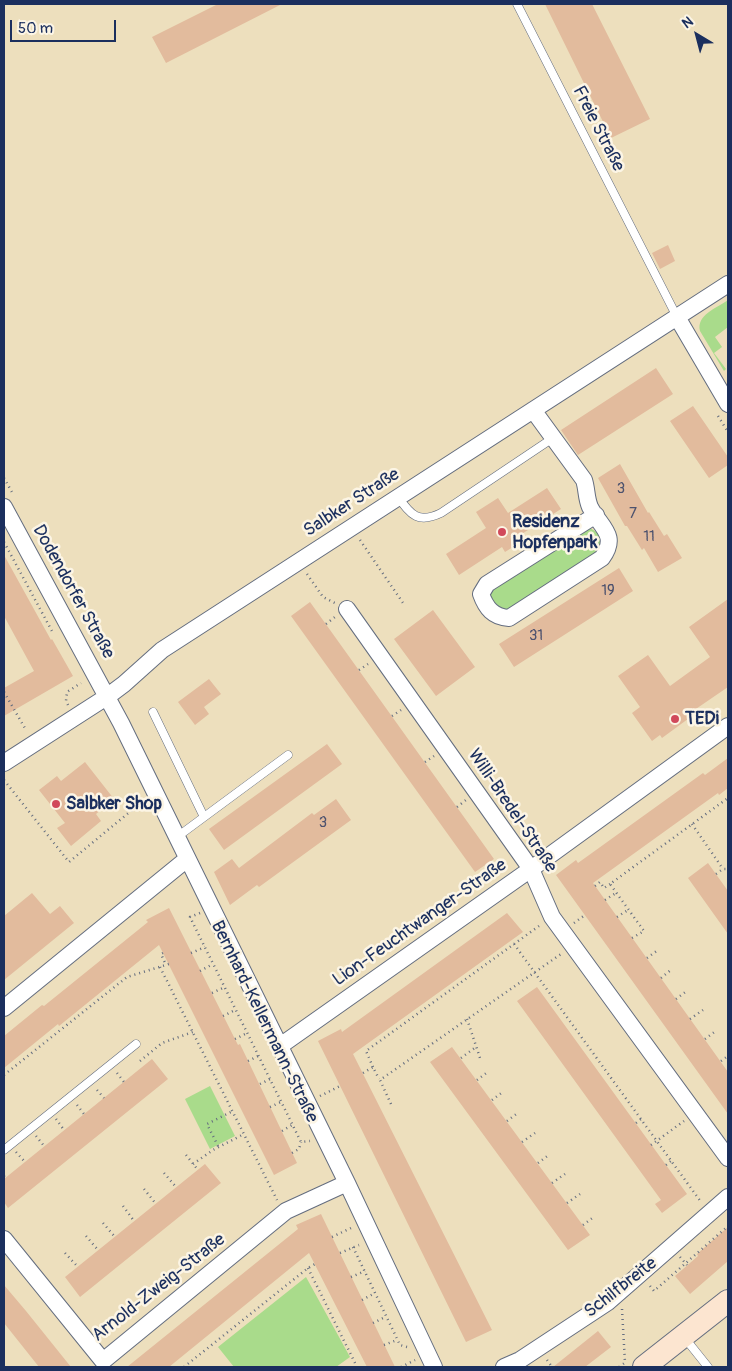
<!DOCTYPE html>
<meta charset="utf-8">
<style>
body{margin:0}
#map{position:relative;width:732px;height:1371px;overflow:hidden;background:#eddfbd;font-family:Pangolin,sans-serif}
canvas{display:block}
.frame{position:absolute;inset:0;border:5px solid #1b2f5e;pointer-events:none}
.north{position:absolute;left:672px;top:10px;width:50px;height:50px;-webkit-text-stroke:4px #fcf5e5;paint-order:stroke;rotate:323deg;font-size:14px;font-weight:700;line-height:20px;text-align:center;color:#1b2f5e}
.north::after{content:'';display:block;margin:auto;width:18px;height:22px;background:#1b2f5e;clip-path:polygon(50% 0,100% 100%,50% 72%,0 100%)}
.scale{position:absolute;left:10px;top:20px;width:106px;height:22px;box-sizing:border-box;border:2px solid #1b2f5e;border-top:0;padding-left:6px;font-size:15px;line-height:18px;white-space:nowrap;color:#1b2f5e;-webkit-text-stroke:4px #fcf5e5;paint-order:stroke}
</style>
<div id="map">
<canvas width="732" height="1371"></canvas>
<div class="frame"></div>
<div class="north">N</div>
<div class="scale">50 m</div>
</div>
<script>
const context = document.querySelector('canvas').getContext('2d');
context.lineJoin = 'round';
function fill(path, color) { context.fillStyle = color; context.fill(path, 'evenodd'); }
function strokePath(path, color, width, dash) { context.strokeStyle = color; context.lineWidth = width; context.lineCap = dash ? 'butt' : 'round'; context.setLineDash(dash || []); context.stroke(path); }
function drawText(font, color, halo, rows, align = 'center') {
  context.font = font + ' Pangolin,sans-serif'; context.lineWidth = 5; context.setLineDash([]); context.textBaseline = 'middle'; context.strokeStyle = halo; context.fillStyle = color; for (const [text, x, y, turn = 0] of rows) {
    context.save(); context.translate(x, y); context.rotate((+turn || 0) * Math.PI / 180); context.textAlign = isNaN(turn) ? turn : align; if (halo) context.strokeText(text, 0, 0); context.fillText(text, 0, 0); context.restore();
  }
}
const green = new Path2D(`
 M728,300V327L715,337L722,347L714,353L726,369L724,371L700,331C696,315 717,308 728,300Z
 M590,528L600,534L602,540L598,552L508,610L498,613L488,602L492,589Z
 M210,1086L235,1136L210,1149L185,1099Z
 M306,1277L350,1357L336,1367H234L218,1347Z`);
const building = new Path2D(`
 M218,4H282L166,63L152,37Z
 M545,4H592L650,119L611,138Z
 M668,245L675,261L660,269L652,253Z
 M656,368L673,394L578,455L561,430Z
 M693,406L728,457V465L709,478L670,421Z
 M620,464L648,513L649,512L664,536L667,534L682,558L658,572L644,548L642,550L627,526H625L598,478Z
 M547,488L561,509L517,537L521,542L505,552L502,547L459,575L446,554L486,528L476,512L498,498L508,513Z
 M4,555L51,640L52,639L73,676L4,716V688L34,671L4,616Z
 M619,568L633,591L514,667L499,644Z
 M728,599V687L690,713L692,716L662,738L660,735L652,741L632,713L640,707L618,676L648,655L670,686L710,657L689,627Z
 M310,602L494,859L475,872L291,616Z
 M433,610L475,667L436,696L394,639Z
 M209,679L221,694L204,707L209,714L195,725L178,702Z
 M327,744L342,764L224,850L209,829Z
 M728,758V788L719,795L718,793L593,883L728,1072V1114L556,875L576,860L578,863L703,773L705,775Z
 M85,762L114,799L96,814L101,821L71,846L57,828L65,823L39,790L57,776L61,781Z
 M336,799L351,820L259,887L257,885L230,905L214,872L232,859L239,868L312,813L314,815Z
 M708,863L728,891V934L688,878Z
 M32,893L50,914L60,906L74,923L4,980V916Z
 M169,908L238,1045L240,1044L297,1163L274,1175L159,945L59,1026L58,1024L4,1068V1036L42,1005L44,1006L148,922L146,920Z
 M507,913L523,932L353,1054L492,1330L466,1342L318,1041L341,1029L342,1032Z
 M537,987L687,1194L662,1213L655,1204L661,1200L517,1001Z
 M452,1047L590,1235L568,1250L430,1062Z
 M152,1059L168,1079L8,1208L4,1202V1179Z
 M205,1164L221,1183L80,1297L65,1277Z
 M321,1214L395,1367H367L309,1253L169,1367H127L298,1229L296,1225Z
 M728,1227V1261L690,1294L675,1276L698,1256L697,1254Z
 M4,1285L26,1311L71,1367H39L4,1323Z
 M598,1331L611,1347L585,1367H553Z`);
const path = new Path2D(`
 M718,416L728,432
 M4,478L13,494
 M360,540L403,603
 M4,542L53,633
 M307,574L323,597L335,603
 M326,624L335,617
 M359,670L368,664
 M4,692L26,730
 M68,705L66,701L67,692L81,683
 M392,716L401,710
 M425,762L434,756
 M4,780L69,862L143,801
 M457,807L466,800
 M692,824L723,869
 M716,874L723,869H728
 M595,886L600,882L604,888L610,884
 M605,900L616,893
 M200,913L190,917L301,1142L310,1141
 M617,917L628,910
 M574,923L585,915
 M632,938L644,931L610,884L728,798
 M514,944L701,1202
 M163,953L161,954L166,965
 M191,953L205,947
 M647,958L658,950
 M160,967L277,1200
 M200,971L213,964
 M661,978L672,969
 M212,993L225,987
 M676,999L688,990
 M223,1016L235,1010
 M467,1019L480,1058
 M690,1019L703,1010
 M235,1039L247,1033
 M705,1039L717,1030
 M461,1058L476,1047
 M140,1061L162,1043L193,1032
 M248,1061L258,1056
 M721,1061L728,1056
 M373,1067L366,1051L539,926
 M117,1073L124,1082
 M363,1073L373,1067L379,1079
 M4,1075L127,977L169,964
 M477,1080L489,1071
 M260,1084L270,1079
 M97,1090L104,1098
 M320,1096L340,1086
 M492,1100L504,1091
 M391,1104L380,1080L561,954
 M77,1105L84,1114
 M270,1107L281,1102
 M56,1119L64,1130
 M507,1121L519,1112
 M636,1123L641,1119
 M282,1131L292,1125
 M36,1136L44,1146
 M522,1142L535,1133
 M651,1145L684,1121
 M218,1146L207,1124L233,1111
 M16,1152L25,1162
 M292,1153L299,1149L301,1142
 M186,1155L198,1170
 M538,1163L550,1154
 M193,1164L213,1150L244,1134
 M666,1165L671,1161
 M164,1173L176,1187
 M4,1176L5,1178
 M552,1183L565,1174
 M144,1189L156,1204
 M567,1203L580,1194
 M123,1206L134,1221
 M103,1223L115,1237
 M583,1225L595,1216
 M86,1236L98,1250
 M332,1237L351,1228
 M353,1247L400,1345L407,1347
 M65,1253L78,1267
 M340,1253L359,1245
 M680,1257L687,1265
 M308,1268L357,1367
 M351,1277L365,1271
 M650,1286L654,1291L728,1226
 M362,1300L375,1293
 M622,1309L625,1363
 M373,1323L385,1317
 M384,1345L397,1340
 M547,1360L552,1367
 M184,1367L308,1268L315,1264
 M401,1367L415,1360
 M619,1367L626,1362`);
const service = new Path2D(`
 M517,4L677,317
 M398,497C411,515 418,524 441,513L553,438
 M153,712L204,817
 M177,837L288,755
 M4,1150L136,1044
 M684,1337L708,1367`);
const minor = new Path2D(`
 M677,317L728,404
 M533,410L584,480C587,489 586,498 590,507C600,527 619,535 602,558L509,618C493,617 486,608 481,594L487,584L596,515
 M4,507L121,723L347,1183L434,1367
 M347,609L531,869L552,917L728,1158
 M4,763L108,696L124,684L162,650L728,284
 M4,1008L187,859
 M280,1046L531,869L728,726
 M4,1239L103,1361L286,1211L347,1183
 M504,1367L520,1360L608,1302L728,1197`);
const secondary = new Path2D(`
 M644,1367L728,1301`);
const markers = [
 [502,532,5,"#d1495b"],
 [675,719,5,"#d1495b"],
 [56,804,5,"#d1495b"]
];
const numberNames = [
 ["3",621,489],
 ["7",633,514],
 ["11",649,537],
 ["19",608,591],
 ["31",536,636],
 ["3",323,823]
];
const streetNames = [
 ["Freie Straße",598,129,63],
 ["Salbker Straße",352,503,-33],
 ["Dodendorfer Straße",73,592,61],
 ["Willi-Bredel-Straße",512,811,56],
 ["Lion-Feuchtwanger-Straße",420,923,-35],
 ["Bernhard-Kellermann-Straße",264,1022,64],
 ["Arnold-Zweig-Straße",159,1288,-38],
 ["Schilfbreite",621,1288,-38]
];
const poiNames = [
 ["Residenz",512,522],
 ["Hopfenpark",512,543],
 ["TEDi",685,719],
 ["Salbker Shop",66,804]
];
fill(green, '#a9db8b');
fill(building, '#e2bb9d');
strokePath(service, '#646d7f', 9);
strokePath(minor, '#646d7f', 18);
strokePath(secondary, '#646d7f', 24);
strokePath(path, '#646d7f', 2.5, [1, 4]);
strokePath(service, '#fff', 8);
strokePath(minor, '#fff', 16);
strokePath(secondary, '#fce5d0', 22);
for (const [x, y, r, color] of markers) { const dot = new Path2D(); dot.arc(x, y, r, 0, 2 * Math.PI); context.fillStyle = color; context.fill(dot); strokePath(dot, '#fcf5e5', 2); }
drawText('15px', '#4d526e', null, numberNames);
drawText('18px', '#1b2f5e', '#fcf5e5', streetNames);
drawText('bold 18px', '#1b2f5e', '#fcf5e5', poiNames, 'left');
</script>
